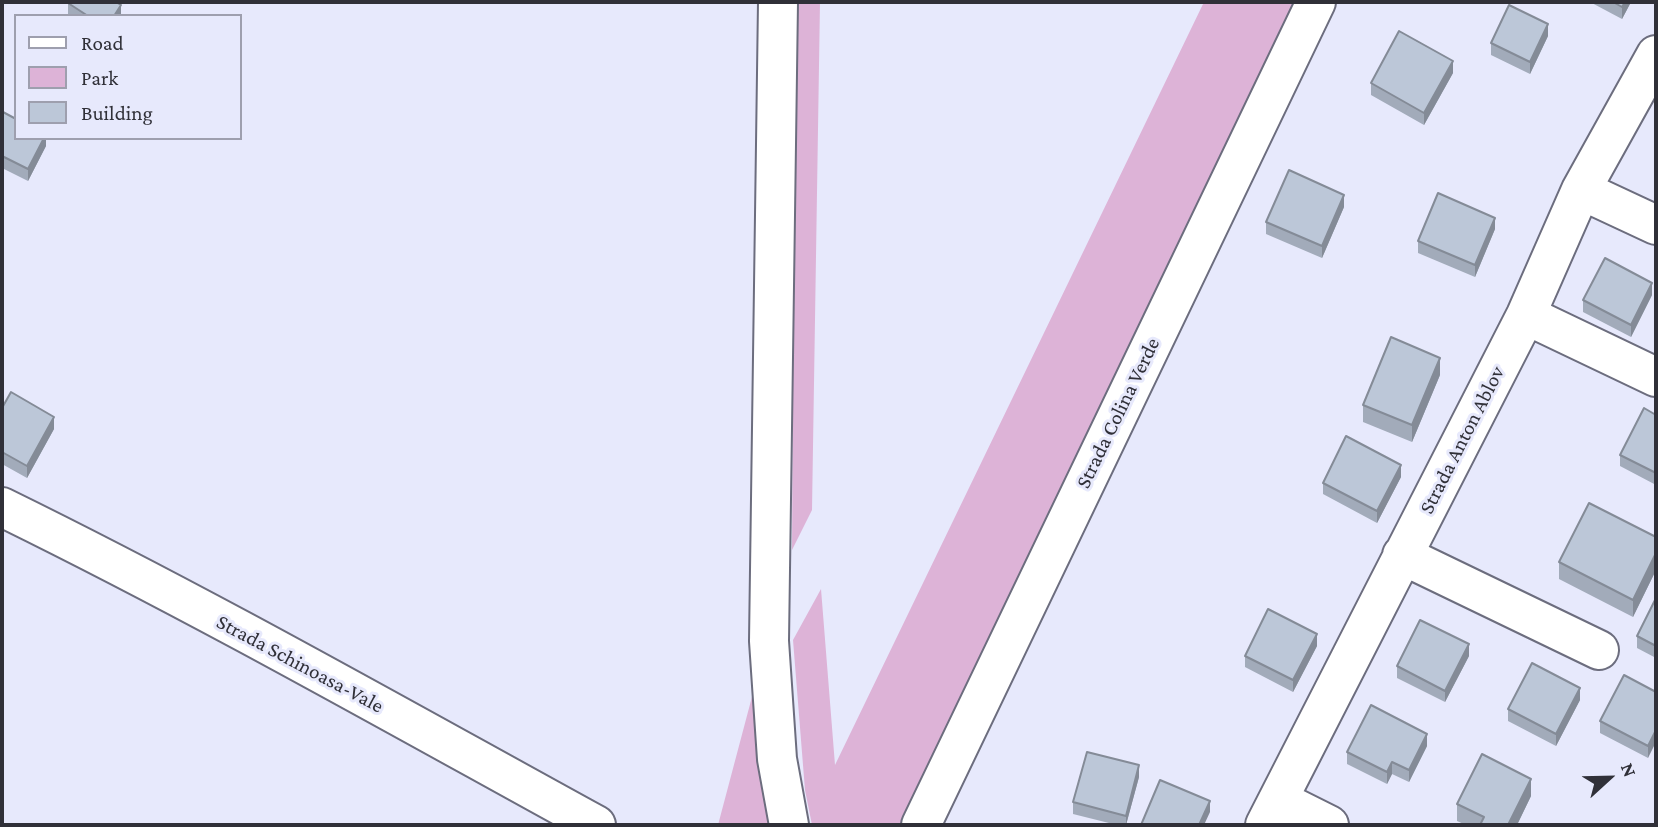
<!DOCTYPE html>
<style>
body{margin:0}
#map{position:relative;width:1658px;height:827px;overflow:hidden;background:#e7e9fc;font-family:"Crimson Pro",serif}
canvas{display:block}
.frame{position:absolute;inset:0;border:4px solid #303038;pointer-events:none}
.legend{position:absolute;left:14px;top:14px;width:228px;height:126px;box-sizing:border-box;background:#e7e9fc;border:2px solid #9e9fae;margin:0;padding:9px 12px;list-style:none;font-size:21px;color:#303038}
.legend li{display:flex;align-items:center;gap:14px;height:35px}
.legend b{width:35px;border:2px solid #9e9fae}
.north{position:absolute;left:1574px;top:743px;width:70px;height:70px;-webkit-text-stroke:5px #e7e9fc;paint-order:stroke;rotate:68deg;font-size:19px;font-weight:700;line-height:28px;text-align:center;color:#303038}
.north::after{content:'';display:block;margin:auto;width:24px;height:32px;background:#303038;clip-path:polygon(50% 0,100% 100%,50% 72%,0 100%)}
</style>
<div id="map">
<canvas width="1658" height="827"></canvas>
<div class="frame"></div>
<ul class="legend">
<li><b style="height:9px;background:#fff"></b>Road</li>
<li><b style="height:19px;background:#ddb3d7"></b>Park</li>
<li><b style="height:19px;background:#bcc7d8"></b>Building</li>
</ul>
<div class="north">N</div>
</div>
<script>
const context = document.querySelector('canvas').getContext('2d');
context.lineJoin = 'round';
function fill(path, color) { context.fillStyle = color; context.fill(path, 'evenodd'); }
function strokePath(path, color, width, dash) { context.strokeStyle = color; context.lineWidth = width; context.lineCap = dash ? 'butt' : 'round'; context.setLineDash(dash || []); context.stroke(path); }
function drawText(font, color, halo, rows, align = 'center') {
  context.font = font + ' "Crimson Pro",serif'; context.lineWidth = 6; context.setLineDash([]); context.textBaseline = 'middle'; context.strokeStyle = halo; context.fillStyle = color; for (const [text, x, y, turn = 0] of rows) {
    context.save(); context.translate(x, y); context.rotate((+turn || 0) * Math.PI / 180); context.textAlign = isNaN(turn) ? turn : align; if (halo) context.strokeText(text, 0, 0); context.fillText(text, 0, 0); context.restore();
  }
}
const green = new Path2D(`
 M795,2H820L812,510L792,550Z
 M1204,2H1300L903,825H812L805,790L793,640L821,589L835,765Z
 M753,693L767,812L771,825H718Z`);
const minor = new Path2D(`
 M778,2L769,641L777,759L789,825
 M1581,190L1656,225
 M1526,315L1656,377
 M2,507C204,606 399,717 596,825
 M1402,555L1599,650
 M1279,800L1329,825
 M921,825L1316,2
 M1265,825L1526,315L1581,190L1656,55`);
const wall = new Path2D(`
 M1590,2H1631L1622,19Z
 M68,3L121,16H70L68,15Z
 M1548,36L1530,74L1491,55V43Z
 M1453,73L1424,125L1371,95V83Z
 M2,116L46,138V146L28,181L2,168Z
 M1344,207L1322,258L1266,234V222Z
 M1495,229L1475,277L1418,253V241Z
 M1652,295L1631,337L1583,312V300Z
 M1440,375L1412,442L1363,422V405Z
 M2,408L54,429L27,478L2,464Z
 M1656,415V485L1620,466V455Z
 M1401,477L1377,523L1323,494V483Z
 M1656,537V570L1633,617L1559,579V562Z
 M1656,598V658L1637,648V636Z
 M1317,646L1293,692L1245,667V656Z
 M1469,656L1445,702L1397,678V666Z
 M1656,692L1648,758L1600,733V721Z
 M1580,700L1556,746L1508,721V709Z
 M1427,746L1409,782L1392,774L1387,784L1347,764V752Z
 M1139,777L1126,825H1117L1073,814V802Z
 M1531,796L1517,825H1466L1457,821V804Z`);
const shadedWall = new Path2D(`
 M1625,2H1631L1622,19V7Z
 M121,5V16H114Z
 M1548,24V36L1530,74V62Z
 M1453,61V73L1424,125V113Z
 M44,138H46V146L28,181V169Z
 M1344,195V207L1322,258V246Z
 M1495,218V229L1475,277V265Z
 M1652,283V295L1631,337V325Z
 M1440,358V375L1412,442V425Z
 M54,417V429L27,478V466Z
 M1401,465V477L1377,523V511Z
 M1656,553V570L1633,617V600Z
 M1317,634V646L1293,692V680Z
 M1469,644V656L1445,702V691Z
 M1580,688V700L1556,746V734Z
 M1656,730V742L1648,758V746Z
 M1427,734V746L1409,782V770Z
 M1392,762V774L1387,784V772Z
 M1139,765V777L1126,825V816Z
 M1531,779V796L1517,825H1508Z
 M1210,801V812L1204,825H1199Z`);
const building = new Path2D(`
 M68,2H116L121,5L114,16H88L68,3Z
 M1613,2H1625L1622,7Z
 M1509,5L1548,24L1530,62L1491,43Z
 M1399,31L1453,61L1424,113L1371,83Z
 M3,112L16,119V138H44L28,169L2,156V116Z
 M1289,170L1344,195L1322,246L1266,222Z
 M1438,193L1495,218L1475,265L1418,241Z
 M1605,258L1652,283L1631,325L1583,300Z
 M1391,337L1440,358L1412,425L1363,405Z
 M11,392L54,417L27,466L2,452V408Z
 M1644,408L1656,415V473L1620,455Z
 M1346,436L1401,465L1377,511L1323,483Z
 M1589,503L1656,537V553L1633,600L1559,562Z
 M1656,598V646L1637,636Z
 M1268,609L1317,634L1293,680L1245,656Z
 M1420,620L1469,644L1445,691L1397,666Z
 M1532,663L1580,688L1556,734L1508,709Z
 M1624,675L1656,692V730L1648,746L1600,721Z
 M1371,705L1427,734L1409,770L1392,762L1387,772L1347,752Z
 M1087,752L1139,765L1126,816L1073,802Z
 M1482,754L1531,779L1508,825H1480L1484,817L1457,804Z
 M1160,780L1210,801L1199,825H1141Z`);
const streetNames = [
 ["Strada Colina Verde",1118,413,-64],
 ["Strada Anton Ablov",1462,440,-63],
 ["Strada Schinoasa-Vale",300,664,28]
];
fill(green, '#ddb3d7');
strokePath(minor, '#6c6d7e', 42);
strokePath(minor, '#fff', 38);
fill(wall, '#a2abba');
fill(shadedWall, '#848b97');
fill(building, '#bcc7d8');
strokePath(building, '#848b97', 2);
drawText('21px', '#303038', '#e7e9fc', streetNames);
</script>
